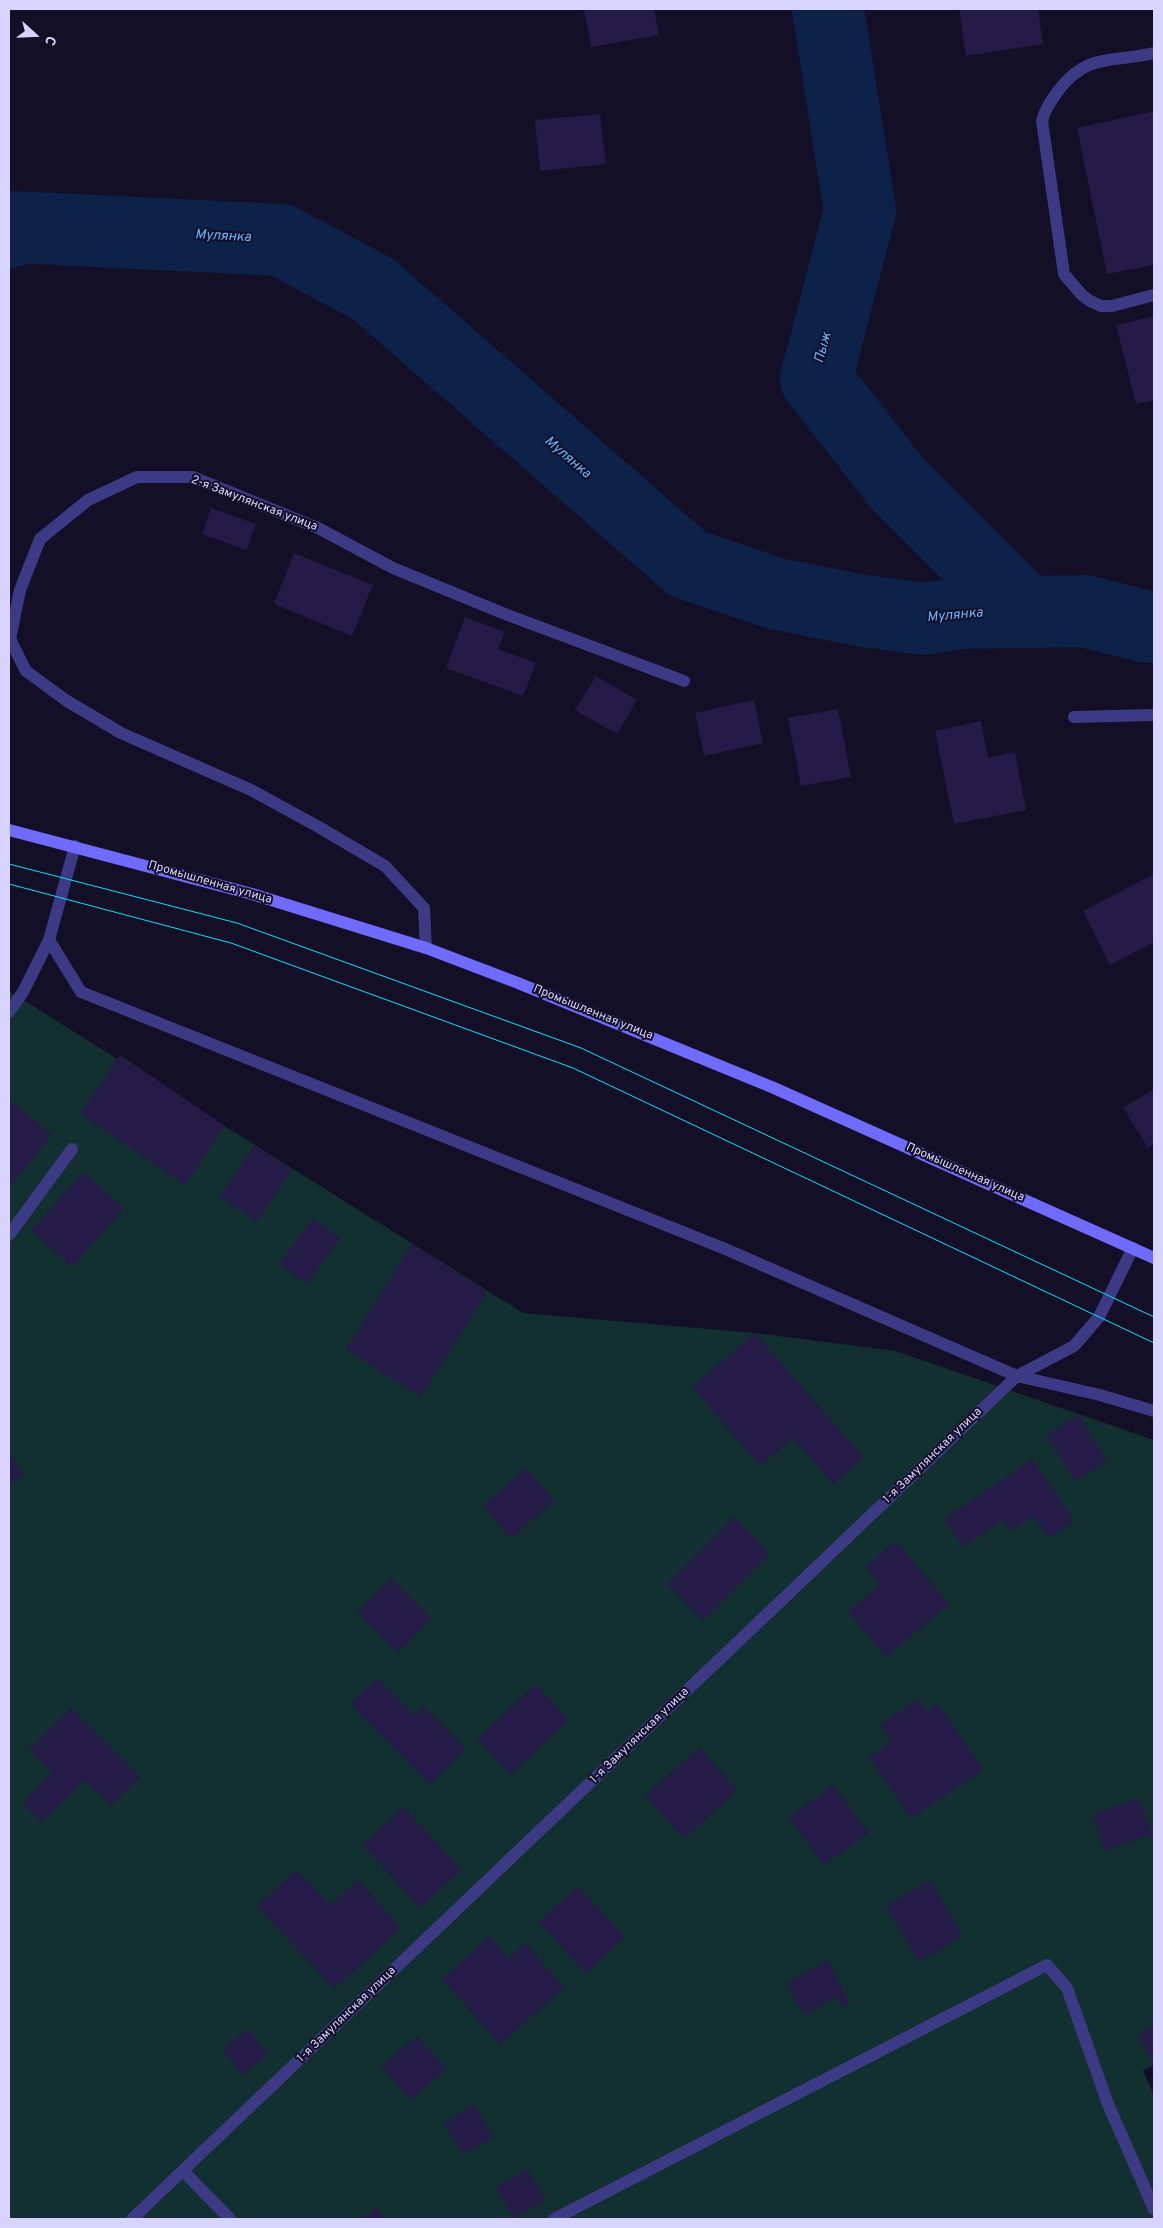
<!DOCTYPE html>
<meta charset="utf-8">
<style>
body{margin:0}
#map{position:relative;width:1163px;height:2228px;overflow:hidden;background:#130f26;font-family:Overpass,sans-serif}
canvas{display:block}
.frame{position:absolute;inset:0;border:10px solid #d9d4ff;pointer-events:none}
.north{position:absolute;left:10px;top:10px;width:50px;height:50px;-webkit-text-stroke:4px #130f26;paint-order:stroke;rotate:110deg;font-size:14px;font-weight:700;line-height:20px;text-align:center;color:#d9d4ff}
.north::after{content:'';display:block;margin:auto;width:18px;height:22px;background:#d9d4ff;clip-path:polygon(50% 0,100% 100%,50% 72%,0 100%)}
</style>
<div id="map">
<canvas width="1163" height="2228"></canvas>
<div class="frame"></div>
<div class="north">С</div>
</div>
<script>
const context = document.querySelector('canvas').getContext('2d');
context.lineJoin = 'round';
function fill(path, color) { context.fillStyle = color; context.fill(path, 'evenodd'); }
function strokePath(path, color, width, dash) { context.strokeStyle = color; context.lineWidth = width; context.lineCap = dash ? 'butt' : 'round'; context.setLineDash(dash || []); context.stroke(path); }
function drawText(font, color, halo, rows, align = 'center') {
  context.font = font + ' Overpass,sans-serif'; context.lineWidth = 4; context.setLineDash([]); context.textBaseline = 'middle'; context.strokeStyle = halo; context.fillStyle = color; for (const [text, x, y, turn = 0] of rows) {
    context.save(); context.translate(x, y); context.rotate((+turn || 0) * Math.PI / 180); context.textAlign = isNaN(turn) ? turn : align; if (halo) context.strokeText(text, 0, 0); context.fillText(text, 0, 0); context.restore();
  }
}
const green = new Path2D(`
 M9,991L523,1313L755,1333L896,1351L1154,1440V2065L1143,2070L1154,2096V2219H9Z`);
const river = new Path2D(`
 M828,9L860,211L816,379L897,483L1026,612
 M9,232L13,227L281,240L373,289L688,564L777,594L865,611L924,619L961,613L1084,611L1148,627H1154`);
const building = new Path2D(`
 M584,9H654L659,35L591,47Z
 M959,9H1038L1043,44L966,56Z
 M1154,111V265L1107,274L1077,128Z
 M600,114L606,164L540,171L535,120Z
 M1154,316V400L1136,404L1116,325Z
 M211,508L256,524L246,550L202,534Z
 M294,553L373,585L352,636L274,604Z
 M465,617L505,632L498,649L536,663L523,696L446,668Z
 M596,676L637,700L617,734L575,710Z
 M754,700L763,743L704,756L695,713Z
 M838,709L851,777L801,786L788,718Z
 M981,721L988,758L1015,752L1026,810L954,824L935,731Z
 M1154,874V942L1110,965L1083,911Z
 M120,1055L225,1126L185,1185L80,1114Z
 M1154,1089V1144L1148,1148L1123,1108Z
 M9,1100L52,1135L9,1188Z
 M254,1145L292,1170L257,1222L220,1197Z
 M83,1172L124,1208L72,1267L31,1231Z
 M313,1218L340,1239L307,1284L279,1264Z
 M412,1244L487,1292L421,1397L346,1349Z
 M755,1333L864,1458L833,1484L793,1438L760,1466L692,1387Z
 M1079,1415L1107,1461L1075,1481L1046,1435Z
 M9,1451L24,1475L9,1485Z
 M1032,1459L1075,1521L1048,1538L1034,1516L1011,1531L1003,1520L963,1547L944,1519Z
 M526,1468L554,1500L511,1539L483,1506Z
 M734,1517L770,1554L703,1621L667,1584Z
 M896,1541L949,1604L886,1657L848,1612L880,1584L865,1567Z
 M391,1578L431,1618L398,1653L357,1613Z
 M377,1678L414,1715L423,1706L466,1748L430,1784L350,1704Z
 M536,1684L569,1720L510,1775L477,1739Z
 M919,1699L927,1711L938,1703L983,1770L911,1819L869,1757L891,1742L880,1725Z
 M71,1708L140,1777L111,1806L85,1780L42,1823L22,1803L52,1773L29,1750Z
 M699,1747L737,1790L684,1839L645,1796Z
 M833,1785L869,1833L824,1865L789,1818Z
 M1139,1798L1152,1834L1104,1851L1092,1815Z
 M404,1807L461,1870L420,1908L363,1845Z
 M297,1870L330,1905L358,1880L401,1928L334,1989L257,1906Z
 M930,1880L963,1936L919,1962L886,1906Z
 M578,1886L625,1937L586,1974L539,1922Z
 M490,1936L509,1958L525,1943L564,1987L500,2045L442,1979Z
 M828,1960L850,2003L842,2007L836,1997L804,2015L786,1984Z
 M1154,2025V2065L1138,2034Z
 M248,2029L268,2055L242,2075L222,2049Z
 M417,2036L446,2069L410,2100L381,2066Z
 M474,2105L494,2136L463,2155L444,2123Z
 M527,2169L546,2200L514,2219L496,2187Z
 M377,2208L385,2219H360Z`);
const lane = new Path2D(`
 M1154,53C1113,63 1087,52 1058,91C1051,101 1045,109 1042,121L1064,274L1081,294L1090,301L1101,306H1112L1154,295
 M75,846L49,940L81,992L723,1248L1017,1376L1100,1395L1154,1411
 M426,948L424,908L385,866L317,826L251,790L121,733L67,701L26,671L10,639L20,590L40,539L88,500L137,477H193L318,528L393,568L505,614L684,681
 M9,1012L23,992L49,940
 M9,1235L72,1149
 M183,2171L230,2219
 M554,2219L1047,1965L1067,1988L1108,2104L1154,2209`);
const street = new Path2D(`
 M1074,717L1154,715
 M132,2219L1017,1376L1074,1346L1099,1317L1133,1248`);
const secondary = new Path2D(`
 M9,830L252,894L426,948L518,983L774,1088L1154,1258`);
const tram = new Path2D(`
 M9,864L237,923L581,1048L1154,1317
 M9,884L231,943L573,1068L1154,1343`);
const streetNames = [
 ["2-я Замулянская улица",254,504,21],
 ["Промышленная улица",210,883,16],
 ["Промышленная улица",593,1013,22],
 ["Промышленная улица",965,1173,24],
 ["1-я Замулянская улица",933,1456,-44],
 ["1-я Замулянская улица",640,1736,-44],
 ["1-я Замулянская улица",347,2015,-44]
];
const waterNames = [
 ["Мулянка",223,237,3],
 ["Пыж",824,348,-75],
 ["Мулянка",567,458,41],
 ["Мулянка",955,616,-5]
];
fill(green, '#12302f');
strokePath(river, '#0c2248', 72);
fill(building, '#241b47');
strokePath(lane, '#3d3a85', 12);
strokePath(street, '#3d3a85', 12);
strokePath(secondary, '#6f6bff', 12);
strokePath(tram, '#00e5ff', 1);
drawText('12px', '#d9d4ff', '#130f26', streetNames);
drawText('italic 14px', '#62b6ff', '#130f26', waterNames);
</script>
